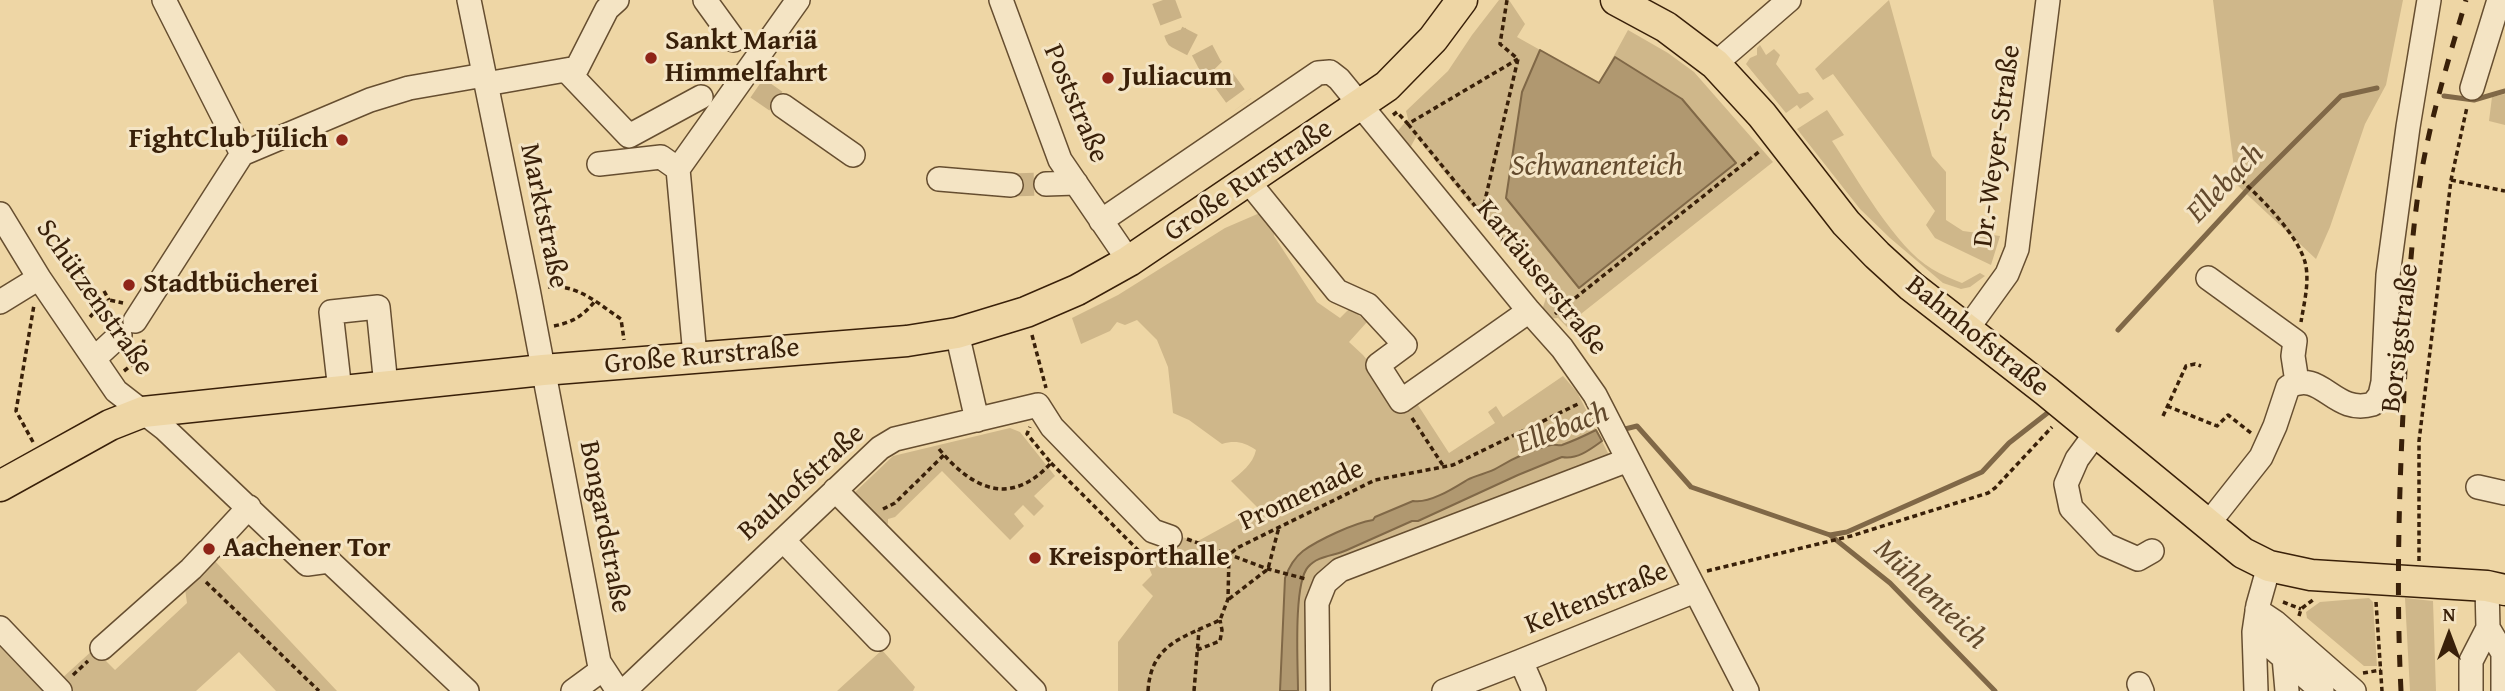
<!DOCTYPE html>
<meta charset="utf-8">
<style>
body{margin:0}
#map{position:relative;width:2505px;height:691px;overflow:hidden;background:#eed6a5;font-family:"Gentium Book Plus",serif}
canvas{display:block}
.north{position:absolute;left:2414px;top:600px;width:70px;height:70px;-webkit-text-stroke:5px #f4e4c4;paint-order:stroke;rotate:0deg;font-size:19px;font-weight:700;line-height:28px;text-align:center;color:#392009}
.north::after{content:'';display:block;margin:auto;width:24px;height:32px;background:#392009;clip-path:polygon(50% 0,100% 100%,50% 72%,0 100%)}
</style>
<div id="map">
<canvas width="2505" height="691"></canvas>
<div class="north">N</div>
</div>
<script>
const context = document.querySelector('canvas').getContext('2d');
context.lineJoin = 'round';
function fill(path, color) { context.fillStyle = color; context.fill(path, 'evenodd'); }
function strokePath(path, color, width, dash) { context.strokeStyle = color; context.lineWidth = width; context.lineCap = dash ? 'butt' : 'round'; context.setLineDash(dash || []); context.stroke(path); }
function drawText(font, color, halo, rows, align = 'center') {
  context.font = font + ' "Gentium Book Plus",serif'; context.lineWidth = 6; context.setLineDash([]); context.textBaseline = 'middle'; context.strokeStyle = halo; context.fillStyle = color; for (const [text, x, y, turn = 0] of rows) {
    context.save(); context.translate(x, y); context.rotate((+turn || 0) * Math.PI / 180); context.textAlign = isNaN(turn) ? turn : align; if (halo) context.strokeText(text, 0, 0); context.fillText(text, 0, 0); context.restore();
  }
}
const green = new Path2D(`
 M1499,0H1509L1525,24L1517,37L1599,83L1628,30L1668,53L1694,72L1773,162L1572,321L1573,324L1567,327L1558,318L1546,319L1541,313L1546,298L1416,137L1409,150L1395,134L1408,119L1406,111L1448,71L1472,35Z
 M1889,0L1932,156L1946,172V220L1963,231L2000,236L1991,265L1943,242L1935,238L1926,225L1935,211L1833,74L1823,80L1815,69Z
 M2213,0H2403L2386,85L2365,124L2330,227L2316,259L2236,184Z
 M1760,45L1766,55L1774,49L1780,55L1776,64L1799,94L1808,92L1814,99L1800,109L1797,105L1786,113L1746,64L1750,58L1757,55V48Z
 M2505,94V125L2489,121L2492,97Z
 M1827,110L1844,135L1832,141C1857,178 1895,247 1932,269C1942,275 1952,279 1962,283L1980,273L1985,276L1970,287L1961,289L1943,283L1890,238L1860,209L1797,129Z
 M1269,209L1278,219L1274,236L1317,302L1340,318L1350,308L1367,322L1349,342L1363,355L1401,401L1416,402L1449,453L1495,423L1488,412L1496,406L1503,417L1563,376L1577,392L1610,457L1337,563L1310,691H1118V642L1153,596L1142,585L1152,575L1148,565L1181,537L1198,541L1258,508L1231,481C1241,473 1253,464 1256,450C1244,442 1235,440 1222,444L1189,420L1173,413L1168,367L1157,340L1137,320L1125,325L1117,322L1110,331L1081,344L1072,318L1118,295L1225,228Z
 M1010,428L1020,432L1055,476L1034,496L1044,506L1034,516L1023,505L1014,514L1024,526L1010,540L942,471L895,517L888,519V524L881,523L853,494L893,456Z
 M214,560L337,691H276L239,652L196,691H70L60,680L94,649L115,670L187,603L185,589Z
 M2369,598L2373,602L2377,666H2364L2307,618L2306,612L2320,602Z
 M2405,598L2433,601L2436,691H2410Z
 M0,636L51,691H0Z
 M882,650L915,687L913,691H837Z`);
const water = new Path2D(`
 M1540,50L1599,83L1615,57L1682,99L1736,163L1579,288L1506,198L1522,92Z
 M1596,430L1602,441C1591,449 1577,460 1562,457L1518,475L1418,521H1412C1390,531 1369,540 1347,550C1335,556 1318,555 1308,567C1293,584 1298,666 1298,691H1280L1285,578C1289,567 1294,558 1303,551C1318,540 1354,523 1373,520L1375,517L1413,501C1429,504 1454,488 1467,480C1476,475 1489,473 1497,468C1512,459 1533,449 1551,445C1555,444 1559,446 1562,445C1573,441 1586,435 1596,430Z`);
const stream = new Path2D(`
 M2444,96L2474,100L2505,91
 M2118,330L2250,187L2341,96L2377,88
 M1621,430L1637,426L1691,487L1830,535L1847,532L1982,472L2009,443L2050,411
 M1830,535L1890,583L1995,691`);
const minorTunnel = new Path2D(`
 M1163,0L1177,37L1202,50L1211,67L1223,79L1242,105
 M757,88L783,106
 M1011,185L1046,184`);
const path = new Path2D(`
 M1393,115L1397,112L1408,124L1518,59
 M1408,124L1560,310
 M2241,180C2262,199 2297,234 2305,262C2310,281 2304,303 2301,322
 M2451,180L2505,191
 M1482,213L1518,59L1500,44L1507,0
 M548,287C578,284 597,303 621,319L624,340
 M104,291L109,300
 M103,304L109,300L123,303
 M1555,314L1760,151
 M90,317L98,308
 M554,326C573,322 583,316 595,301
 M1032,335L1046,388
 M142,353L144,338
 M124,371L133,364
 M2167,406L2217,426L2228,415L2251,433
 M2163,416L2186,366L2195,364L2201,366
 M1412,418L1444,467
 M33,442L16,411L34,305
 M939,449C973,490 1011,507 1051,463L1027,434L1030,427
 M1051,463L1146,558L1156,557L1159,554
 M883,509L895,503L944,455
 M1187,539L1268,569L1306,579
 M2419,561V441L2451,180L2467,107
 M1707,571L1851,536L1988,493L1995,488L2052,427
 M206,582L319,691
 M1229,599L1268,569L1279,527
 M2283,602L2301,609
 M2376,602L2382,691
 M2299,616L2301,609L2314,599
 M1197,650L1220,641L1222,630L1220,620
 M2363,673L2381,670
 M73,675L88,661
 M1148,691C1151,644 1182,638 1220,620L1228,599L1229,555L1237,548L1375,480L1453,465L1578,404
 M1194,691L1199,630`);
const minor = new Path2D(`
 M164,0L242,154
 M469,0L528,289L599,662L618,691
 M705,0L734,40
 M1001,0L1060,160L1129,261
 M1715,64L1789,0
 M566,70L629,136L701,97
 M486,84L577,68L607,9L617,0
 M2472,88L2499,0
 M783,106L853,155
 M599,164L661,157L678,169
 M939,179L1011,185
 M1248,181L1337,291L1368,305L1405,345L1378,365L1401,401L1529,311
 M1046,184L1076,183
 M0,214L39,278L116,391L165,429L307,564L329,561L467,691
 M1101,221L1318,73L1330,72L1339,79L1529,311L1562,348L1595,395L1747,691
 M2208,278L2295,341L2293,356L2297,382
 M0,302L39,278
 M135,321L242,154L370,100L409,88L484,75
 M1968,328L2007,274L2017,249L2048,0
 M957,333L977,420
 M695,356L678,169L798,0
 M95,358L120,335
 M340,391L331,312L378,307L386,386
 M2096,433L2077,459L2066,484L2071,508L2106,545L2138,559L2152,551
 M2478,487L2505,493
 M835,490L1034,691
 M2208,524L2261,457L2275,426L2288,387C2322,368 2333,416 2373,404L2380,395L2383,382L2388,275L2408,127L2429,0
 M783,540L878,639
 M211,548L249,507
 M2257,610L2275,622L2354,691
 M0,628L60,691
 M2488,628L2503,653V691
 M2254,632L2322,691
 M102,648L191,569L208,551
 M2284,657L2287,691
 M1521,661L1695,591
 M2139,684L2142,691
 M573,691L603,669
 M624,691L880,448L895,439L1038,405L1052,427L1153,531L1170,537
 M1318,691L1317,603L1325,583L1340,570L1628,460
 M1444,691L1521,661L1534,691
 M2256,691L2254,632L2258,605L2269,566
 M2471,691V661L2488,628L2487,586`);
const major = new Path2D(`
 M1616,0L1666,27L1715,64L1762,115L1846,223L1877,255L1911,286L2046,391L2243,553L2269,566L2311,575L2487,586L2505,590
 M0,486L110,425L143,412L543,370L907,341L957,333L1026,312L1077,290L1129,261L1387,86L1433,39L1462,0`);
const rail = new Path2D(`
 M2401,691C2396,591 2399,493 2404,393C2407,320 2409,247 2421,175C2431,116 2449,58 2466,0`);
const markers = [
 [651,58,7,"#8f2418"],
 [1108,78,7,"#8f2418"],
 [342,140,7,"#8f2418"],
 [129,285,7,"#8f2418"],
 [209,549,7,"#8f2418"],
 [1035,558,7,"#8f2418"]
];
const poiNames = [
 ["Sankt Mariä",665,42],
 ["Himmelfahrt",665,74],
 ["Juliacum",1122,78],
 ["FightClub Jülich",328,140,"right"],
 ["Stadtbücherei",143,285],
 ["Aachener Tor",223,549],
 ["Kreisporthalle",1049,558]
];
const streetNames = [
 ["Poststraße",1075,104,67],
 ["Dr.-Weyer-Straße",1998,146,-82],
 ["Große Rurstraße",1249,181,-34],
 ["Marktstraße",543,216,78],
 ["Kartäuserstraße",1541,278,51],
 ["Schützenstraße",94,298,55],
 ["Bahnhofstraße",1977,337,39],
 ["Borsigstraße",2401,338,-83],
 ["Große Rurstraße",702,357,-5],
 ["Bauhofstraße",802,483,-42],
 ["Promenade",1302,496,-25],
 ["Bongardstraße",604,527,79],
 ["Keltenstraße",1597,599,-22]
];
const waterNames = [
 ["Schwanenteich",1597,167],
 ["Ellebach",2226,184,-46],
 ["Ellebach",1563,429,-21],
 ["Mühlenteich",1930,595,44]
];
fill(green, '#cfb78a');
fill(water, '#b09870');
strokePath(water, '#806847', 2);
strokePath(stream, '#806847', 5);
strokePath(minorTunnel, '#cab286', 23, [23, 11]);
strokePath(minor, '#664e30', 26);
strokePath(major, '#392009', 33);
strokePath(path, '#392009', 3.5, [5, 3.5]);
strokePath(minor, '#f4e4c4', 23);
strokePath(major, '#eed6a5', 30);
strokePath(rail, '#392009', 5, [12, 12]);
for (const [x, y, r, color] of markers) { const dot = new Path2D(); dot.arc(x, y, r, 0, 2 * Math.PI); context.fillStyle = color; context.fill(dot); strokePath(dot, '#f4e4c4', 2.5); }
drawText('bold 28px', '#392009', '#f4e4c4', poiNames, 'left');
drawText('28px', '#392009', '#f4e4c4', streetNames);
drawText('italic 30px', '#634a2d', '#f4e4c4', waterNames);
</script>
